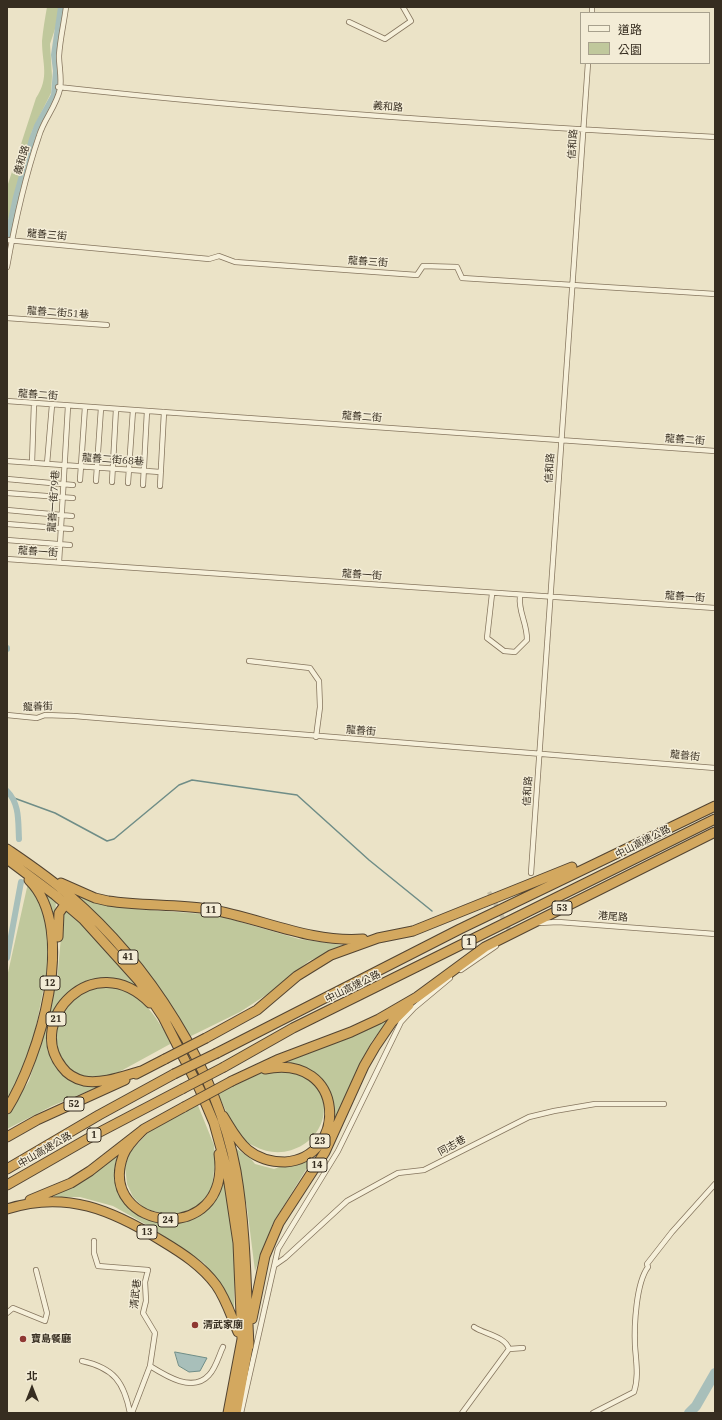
<!DOCTYPE html>
<meta charset="utf-8">
<style>
body{margin:0}
#map{position:relative;width:722px;height:1420px;overflow:hidden;background:#ebe3c7;font-family:"IBM Plex Serif","Noto Sans TC",serif}
canvas{display:block}
.frame{position:absolute;inset:0;border:8px solid #362d20;pointer-events:none}
.legend{position:absolute;left:580px;top:12px;width:130px;height:52px;box-sizing:border-box;background:#f3ecd6;border:1px solid #a7a08d;margin:0;padding:5px 7px;list-style:none;font-size:12px;color:#362d20}
.legend li{display:flex;align-items:center;gap:8px;height:20px}
.legend b{width:20px;border:1px solid #a7a08d}
.north{position:absolute;left:12px;top:1368px;width:40px;height:40px;-webkit-text-stroke:3px #f3ecd6;paint-order:stroke;rotate:0deg;font-size:11px;font-weight:700;line-height:16px;text-align:center;color:#362d20}
.north::after{content:'';display:block;margin:auto;width:14px;height:18px;background:#362d20;clip-path:polygon(50% 0,100% 100%,50% 72%,0 100%)}
</style>
<div id="map">
<canvas width="722" height="1420"></canvas>
<div class="frame"></div>
<ul class="legend">
<li><b style="height:5px;background:#f6f0da"></b>道路</li>
<li><b style="height:11px;background:#c0c89c"></b>公園</li>
</ul>
<div class="north">北</div>
</div>
<script>
const context = document.querySelector('canvas').getContext('2d');
context.lineJoin = 'round';
function fill(path, color) { context.fillStyle = color; context.fill(path, 'evenodd'); }
function strokePath(path, color, width, dash) { context.strokeStyle = color; context.lineWidth = width; context.lineCap = dash ? 'butt' : 'round'; context.setLineDash(dash || []); context.stroke(path); }
function drawText(font, color, halo, rows, align = 'center') {
  context.font = font + ' "IBM Plex Serif","Noto Sans TC",serif'; context.lineWidth = 3; context.setLineDash([]); context.textBaseline = 'middle'; context.strokeStyle = halo; context.fillStyle = color; for (const [text, x, y, turn = 0] of rows) {
    context.save(); context.translate(x, y); context.rotate((+turn || 0) * Math.PI / 180); context.textAlign = isNaN(turn) ? turn : align; if (halo) context.strokeText(text, 0, 0); context.fillText(text, 0, 0); context.restore();
  }
}
const green = new Path2D(`
 M47,7H63L61,20H58L50,44L52,76L51,93L32,131L7,225V187L36,98C50,77 42,64 42,41C43,30 45,18 47,7Z
 M28,883L44,906L50,956L32,1047L7,1102V977Z
 M45,890L56,901L55,921H53L43,893Z
 M76,894L95,903L137,909L216,915L299,939L342,945V947L309,961L266,995L240,1012L189,1037L75,896Z
 M67,908L102,943L140,989L138,991L98,982L60,1004L49,1046L55,1065L66,1076L100,1086L52,1106L7,1129V1116L29,1081L40,1046L48,1010L57,981L63,915Z
 M107,985C143,993 153,1013 172,1043L108,1078H79L60,1065L53,1032L61,1011L77,993Z
 M393,1015L372,1041L357,1070L335,1121L333,1120C332,1082 321,1068 283,1061Z
 M282,1069C290,1071 302,1073 308,1078C350,1114 301,1171 254,1146C250,1144 243,1141 241,1138C231,1126 224,1105 217,1092L257,1072Z
 M197,1103L214,1145L215,1162L212,1187L200,1206L180,1213L163,1214L144,1208L133,1197L127,1184L125,1166L131,1151L159,1121Z
 M233,1146L251,1159L255,1164L274,1169L307,1157L306,1162L312,1160L273,1223L255,1271L247,1207Z
 M115,1154L118,1156C117,1167 115,1178 119,1189C131,1223 182,1234 207,1207C210,1205 214,1202 215,1198C218,1191 220,1182 222,1175L224,1174L235,1256L234,1311L229,1298L204,1263L147,1225L113,1206L80,1197H54L53,1194Z`);
const water = new Path2D(`
 M175,1352L207,1358L200,1371L189,1372L179,1366Z`);
const stream = new Path2D(`
 M14,798L55,813L107,841L114,839L179,785L192,780L297,795L369,860L432,911`);
const canal = new Path2D(`
 M7,239L16,197L32,139L37,126L54,95L56,71L54,55L61,7
 M7,648V649
 M7,791C20,804 18,822 19,839
 M7,958L21,882`);
const river = new Path2D(`
 M689,1413L696,1406L715,1373`);
const streetTunnel = new Path2D(`
 M489,892L512,935`);
const street = new Path2D(`
 M592,13V7
 M349,22L385,39L411,21L403,7
 M58,87C276,111 496,125 715,137
 M7,240L209,259L219,256L235,262L417,275L423,266L457,267L462,278L715,294
 M7,267C15,222 24,180 39,136C44,119 56,107 60,89C62,79 59,66 59,56C60,39 64,23 66,7
 M7,318L107,325
 M7,401L715,451
 M7,461L160,472
 M32,463L34,403
 M47,464L52,405
 M7,479L73,485
 M80,480L85,407
 M96,481L101,408
 M112,482L116,409
 M128,483L133,410
 M143,485L147,411
 M160,486L164,412
 M7,493L73,498
 M7,510L72,516
 M7,524L71,529
 M7,540L70,545
 M7,559L715,608
 M59,562L68,406
 M492,594L487,638L504,651L515,652L527,640C527,622 518,612 520,596
 M249,661L310,668L319,681L320,707L316,737
 M7,715L37,718L45,715L74,716L715,768
 M531,873L588,63
 M539,923L558,922L715,934
 M461,970L496,946
 M94,1241V1253L98,1266L148,1270L145,1282L146,1301L143,1313L155,1333L150,1366L132,1413
 M275,1265L285,1258L347,1201L398,1173L424,1170L529,1117L554,1111L595,1104H664
 M7,1313L13,1308L45,1321L47,1313L36,1270
 M474,1327C484,1334 505,1336 509,1349L523,1348
 M82,1361C114,1368 124,1382 130,1413
 M150,1366C166,1376 193,1393 209,1375C216,1368 219,1355 223,1347
 M241,1413L278,1249L338,1151L401,1022L414,1008L450,978
 M462,1413L509,1349
 M593,1413L634,1392C639,1377 636,1361 635,1346C634,1326 636,1283 648,1267L647,1264L672,1232L715,1184`);
const highway = new Path2D(`
 M7,849C29,864 50,878 70,896C148,963 217,1069 236,1171C246,1230 246,1287 249,1346
 M7,859L55,895L83,919L139,981L163,1017L200,1090L214,1123L227,1170L238,1243L242,1339L228,1413
 M61,883L95,898L108,901C142,906 175,904 208,909C261,918 309,943 363,939
 M58,937L59,913L69,899
 M206,1038L257,1010L297,976L331,955L378,938L413,931L572,867
 M217,1053L460,929L715,806
 M224,1067L293,1028L715,819
 M141,1071C123,1076 103,1084 84,1081C76,1079 67,1074 62,1067C25,1021 93,946 150,1003
 M136,1074L165,1059
 M232,1081L277,1060L351,1032L379,1019L417,997L485,947L715,832
 M7,1109C39,1058 79,929 29,880
 M223,1116C230,1127 237,1141 248,1150C259,1159 271,1162 285,1162C348,1158 347,1053 265,1069
 M144,1129C136,1137 127,1145 123,1156C96,1231 232,1249 219,1154
 M7,1137L37,1120L125,1080
 M7,1169L99,1115L174,1074
 M7,1185L96,1134L182,1089
 M30,1200L71,1183L90,1171L144,1129L184,1107
 M7,1209C66,1190 112,1210 162,1241C182,1253 202,1266 216,1285C226,1299 231,1316 238,1332
 M252,1319L265,1256L279,1223L325,1152L364,1066L375,1047L392,1022L409,1005
 M236,1413L249,1342`);
const highwayBridge = new Path2D(`
 M165,1059L206,1038
 M174,1074L217,1053
 M182,1089L224,1067
 M184,1107L232,1081`);
const markers = [
 [195,1325,4,"#8f3833"],
 [23,1339,4,"#8f3833"]
];
const shields = [
 [562,908,20],
 [211,910,20],
 [469,942,14],
 [128,957,20],
 [50,983,20],
 [56,1019,20],
 [74,1104,20],
 [94,1135,14],
 [320,1141,20],
 [317,1165,20],
 [168,1220,20],
 [147,1232,20]
];
const shieldNames = [
 ["53",562,908],
 ["11",211,910],
 ["1",469,942],
 ["41",128,957],
 ["12",50,983],
 ["21",56,1019],
 ["52",74,1104],
 ["1",94,1135],
 ["23",320,1141],
 ["14",317,1165],
 ["24",168,1220],
 ["13",147,1232]
];
const streetNames = [
 ["義和路",388,107,4],
 ["信和路",573,144,-86],
 ["義和路",22,160,-73],
 ["龍善三街",47,235,5],
 ["龍善三街",368,262,4],
 ["龍善二街51巷",58,313,4],
 ["龍善二街",38,395,4],
 ["龍善二街",362,417,4],
 ["龍善二街",685,440,4],
 ["龍善二街68巷",113,460,4],
 ["信和路",550,468,-86],
 ["龍善一街79巷",54,501,-86],
 ["龍善一街",38,552,4],
 ["龍善一街",362,575,4],
 ["龍善一街",685,597,4],
 ["龍善街",38,707,-2],
 ["龍善街",361,731,4],
 ["龍善街",685,756,6],
 ["信和路",528,791,-86],
 ["中山高速公路",643,842,-27],
 ["港尾路",613,917,4],
 ["中山高速公路",353,987,-26],
 ["同志巷",452,1146,-29],
 ["中山高速公路",45,1150,-30],
 ["清武巷",136,1294,-84]
];
const poiNames = [
 ["清武家廟",203,1325],
 ["寶島餐廳",31,1339]
];
fill(green, '#c0c89c');
fill(water, '#a8bfba');
strokePath(water, '#6f8d87', 1);
strokePath(stream, '#6f8d87', 1.5);
strokePath(canal, '#a8bfba', 6);
strokePath(river, '#a8bfba', 10);
strokePath(streetTunnel, '#c7bfa6', 4.5, [4.5, 2]);
strokePath(street, '#85755e', 6);
strokePath(highway, '#534431', 11);
strokePath(street, '#f6f0da', 4.5);
strokePath(highway, '#d3a85f', 9);
strokePath(highwayBridge, '#534431', 11, []);
strokePath(highwayBridge, '#d3a85f', 9);
for (const [x, y, r, color] of markers) { const dot = new Path2D(); dot.arc(x, y, r, 0, 2 * Math.PI); context.fillStyle = color; context.fill(dot); strokePath(dot, '#f3ecd6', 1.5); }
for (const [x, y, w] of shields) { const box = new Path2D(); box.roundRect(x - w / 2, y - 7, w, 14, 3); context.fillStyle = '#f3ecd6'; context.fill(box); strokePath(box, '#362d20', 1); }
drawText('bold 9px', '#362d20', null, shieldNames);
drawText('10px', '#362d20', '#f3ecd6', streetNames);
drawText('bold 10px', '#362d20', '#f3ecd6', poiNames, 'left');
</script>
